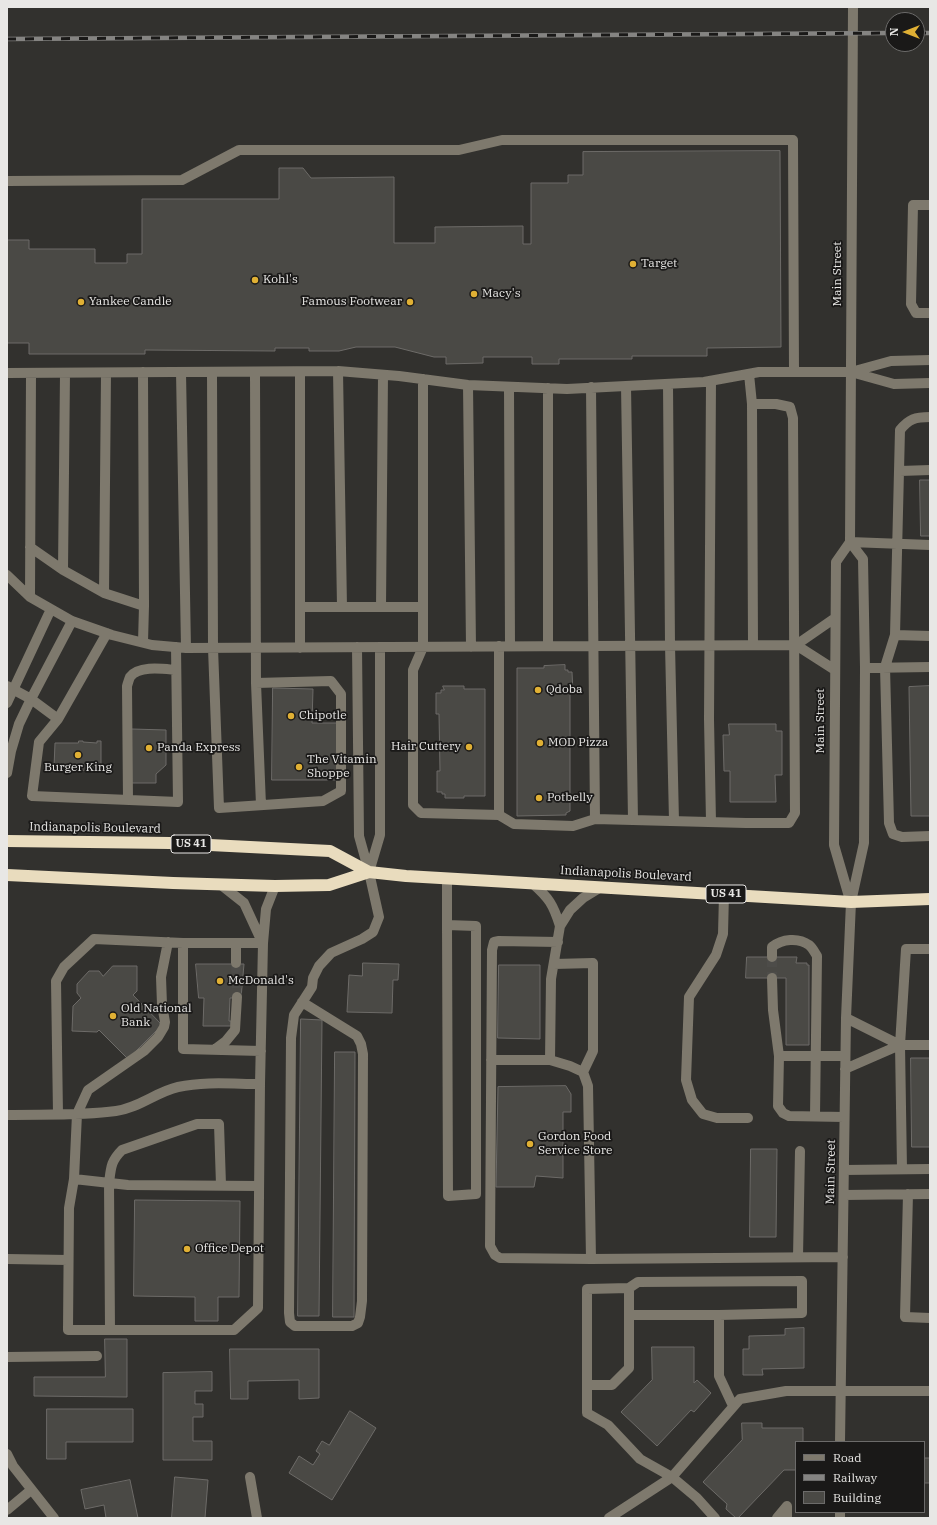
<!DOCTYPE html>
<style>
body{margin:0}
#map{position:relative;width:937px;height:1525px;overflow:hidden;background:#32312e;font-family:"IBM Plex Serif",serif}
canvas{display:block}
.frame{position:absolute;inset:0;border:8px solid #e8e7e5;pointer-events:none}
.legend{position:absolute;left:795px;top:1441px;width:130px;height:72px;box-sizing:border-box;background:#1a1918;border:1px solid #6c6b6a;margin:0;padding:5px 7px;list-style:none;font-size:12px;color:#e8e7e5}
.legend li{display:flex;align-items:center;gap:8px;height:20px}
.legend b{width:20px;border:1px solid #6c6b6a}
.north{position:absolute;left:885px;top:12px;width:40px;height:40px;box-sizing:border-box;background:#1a1918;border:1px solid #6c6b6a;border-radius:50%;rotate:270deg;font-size:11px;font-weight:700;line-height:16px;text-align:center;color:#e8e7e5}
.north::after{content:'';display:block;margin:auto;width:14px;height:18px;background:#e0b034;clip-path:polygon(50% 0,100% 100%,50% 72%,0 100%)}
</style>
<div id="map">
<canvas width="937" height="1525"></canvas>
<div class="frame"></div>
<ul class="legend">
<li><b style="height:5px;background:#7e796d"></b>Road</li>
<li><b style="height:5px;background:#858482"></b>Railway</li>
<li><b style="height:11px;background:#4a4945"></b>Building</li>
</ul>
<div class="north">N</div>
</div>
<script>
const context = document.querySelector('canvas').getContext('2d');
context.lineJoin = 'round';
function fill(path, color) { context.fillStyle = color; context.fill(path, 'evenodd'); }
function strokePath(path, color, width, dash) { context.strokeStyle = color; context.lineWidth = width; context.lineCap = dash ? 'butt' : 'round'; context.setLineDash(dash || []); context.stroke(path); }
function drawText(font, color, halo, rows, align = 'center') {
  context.font = font + ' "IBM Plex Serif",serif'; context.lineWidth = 3.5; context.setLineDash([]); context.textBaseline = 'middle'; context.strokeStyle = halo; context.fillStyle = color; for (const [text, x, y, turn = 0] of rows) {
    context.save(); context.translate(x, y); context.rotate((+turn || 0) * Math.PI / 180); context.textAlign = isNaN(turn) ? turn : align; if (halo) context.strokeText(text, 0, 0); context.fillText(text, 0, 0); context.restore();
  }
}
const building = new Path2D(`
 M780,151L781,347L707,348V356H632V359H559V364H532V357H483V363L446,364V357H434L395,347H356L339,351H309V348H275V351L145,350V354H29V343H7V240H29V249H95V263H127V254H142V199H279V168H303L311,178L394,177V243H435V227L523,226V244H531V183H568V175H583V152Z
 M920,480H930V536H921Z
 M565,665V670H568V672H572L573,693H570V811L566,813V815L517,816V668H544V666Z
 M443,686H464V689H485V796H464V798H445V794H442V792H437V771H440L439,714H436V693H441V690H444Z
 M930,686V816H911L909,687Z
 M273,688L313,689L312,723H337V780H272Z
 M729,724H776V731H782V775H775L776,802H730V771H724L723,735H729Z
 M132,729L166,730V765L156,774V783H131Z
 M79,741H83V742L97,743V741H101V771L75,770V768L54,767L55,743H78Z
 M747,957H797L796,963H807V965H809V1045H786V978H746Z
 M363,963L399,964L398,980H393L392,1013L347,1012L349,975L362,976Z
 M196,964H244L241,998H230L229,1021H231V1026H203L204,998H199Z
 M499,965H540V1039L498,1038Z
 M113,966H137V991L133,995L162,1025L128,1059L99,1030L97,1032L72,1031L73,1006L81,998L77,993V984L89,971H99L103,976Z
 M301,1019L322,1020L319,1316H298Z
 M335,1052H355L354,1317H333Z
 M911,1058H930V1147H912Z
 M566,1086L571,1094V1112H563V1178L536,1176L534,1187H496L498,1087Z
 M751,1149H777L776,1237H750Z
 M135,1200L240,1201L239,1297H218V1321H195V1297L134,1296Z
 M804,1328V1368L762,1369L763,1375H743V1349H749V1336L785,1335V1329Z
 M105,1339H127V1397L34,1396V1377H105Z
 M652,1347H694V1383L697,1380L711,1393L694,1412L691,1410L657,1446L621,1412L652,1380Z
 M230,1349H319V1398L299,1399V1380L248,1381V1399H231Z
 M212,1372V1391H195V1404H203V1417H193V1441H212V1460H163V1373Z
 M47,1409H133V1442H66V1459H47Z
 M350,1411L376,1428L332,1500L289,1473L299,1456L313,1465L320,1454L316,1451L322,1441L329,1445Z
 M742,1423H762V1428H803V1442H796V1470H784L738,1518H736L726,1509L727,1504L703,1482L742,1440Z
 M924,1458H930V1483H924Z
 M175,1477L208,1480L205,1518H172Z
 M130,1480L138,1518H106L104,1505L85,1509L81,1490Z`);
const minorTunnel = new Path2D(`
 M772,957V978
 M236,963L237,997`);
const minor = new Path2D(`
 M7,181L182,180L239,150H459L502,140H793L794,372
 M930,205H913L911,304L916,313H930
 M338,371L342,607
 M143,372L144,606
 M181,372L186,648
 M212,372L213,648L219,808L323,801L341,791V694L331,681L256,683L255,372
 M300,372V648
 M851,372L891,361L930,360
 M7,373L338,371L399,376L468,385L567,389L704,382L759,372H851L894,384L930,383
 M423,379V647L413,670V805L421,813L499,815L514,824L573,826L595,819L746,823H789L795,813L793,418L790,407L776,404H752L749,374
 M668,384L670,645L674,821
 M468,385L471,647
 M626,386L633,820
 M509,387L510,646
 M591,387L595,819
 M752,404L753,645
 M930,417C915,417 909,419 900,430L895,635L885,667L889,823L893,834L902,837L930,836
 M900,471L930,470
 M850,542L930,545
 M30,547L63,570L104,593L144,606L143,642
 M63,570L65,373
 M7,575L30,597L72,621L112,635L152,645L186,648L796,645L835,670
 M104,593L106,373
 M30,597L31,373
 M300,607H423
 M381,607L383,375
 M107,633L58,719L39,742L32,796L178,802L176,647
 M895,635L930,636
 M796,645L835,618
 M499,646V815
 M548,646V388
 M865,668L930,667
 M256,683L261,805
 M7,686L31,699L58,719
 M7,703L51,609
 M7,773L11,751L19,724L31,699L72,621
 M128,800L127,686C128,683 129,679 130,677C139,665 164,669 176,670
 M711,822L709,719L711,381
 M369,872L380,835V647
 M532,883C549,898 553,904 560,926
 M220,884L244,903L262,942
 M724,894L723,934L716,955L689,997L686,1080L692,1100L703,1114L717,1118H748
 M850,900L834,845L836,562L850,542L853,7
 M447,925L448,1196L476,1194V926L447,925V878
 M168,942L161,977L162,1005L165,1022L164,1027L158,1037L144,1051L88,1090L77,1114L74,1179L69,1208L68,1330H234L258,1308L260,1084
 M558,942L499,941L494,942L492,950L490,1246L495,1255L500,1258L591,1259L843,1257
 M183,943V1049L261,1051
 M236,943V963
 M772,957V947C782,939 798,937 809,945C812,947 815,953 817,956L815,1116
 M554,964L593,963V1051L583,1072
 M772,978L773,1010L779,1056L778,1106L783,1113L789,1116L844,1117
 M302,1002L357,1036L361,1044L363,1054L362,1301L360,1317L358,1323L352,1326H295L290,1322L289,1313L291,1038L294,1015L312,987L313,978L319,966L331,953L362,939L373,932L379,917L369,872L359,836L357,647
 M846,1018L900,1045
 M214,1050L226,1041L235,1030L237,997
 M779,1056H845
 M491,1060H550
 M845,1069L900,1045H930
 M58,1114L56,981L64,967L94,939L183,943H263
 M7,1115C43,1114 80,1116 116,1111C139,1108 156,1092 178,1087C205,1081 234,1084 260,1084L263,943L266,909L275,886
 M902,1169L900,1045L906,949H930
 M844,1170L930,1169
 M74,1179L128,1185L259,1186
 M908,1194L905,1317L930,1318
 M844,1195L930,1194
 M798,1257L800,1151
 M7,1259L68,1260
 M591,1259L588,1086L583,1072L570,1066L550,1060L551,979L560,926L570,910L583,898L601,887
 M629,1288V1315
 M110,1330L109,1183C111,1167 111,1161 122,1150L197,1124H219L221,1185
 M7,1357L97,1356
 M587,1385H612L629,1368V1315H719
 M840,1442L846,1018L851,902L864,843L865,668L863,559L850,542
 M7,1454L13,1466L54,1518
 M250,1477L257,1518
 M7,1510L31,1490
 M609,1518L672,1477L640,1459L608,1425L587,1413V1289L629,1288L638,1282L802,1281V1313L719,1315V1376L733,1406
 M715,1518L697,1498L672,1477L740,1399L786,1391H930
 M777,1518L787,1506V1518
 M840,1518V1512`);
const highway = new Path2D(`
 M7,841L170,843L330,851L369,872
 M7,875L173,883L275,886L329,885L369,872L406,876L851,902L930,899`);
const rail = new Path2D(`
 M917,33H930
 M7,39L893,33`);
const markers = [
 [633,264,4,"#e0b034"],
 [255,280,4,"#e0b034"],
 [474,294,4,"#e0b034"],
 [81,302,4,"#e0b034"],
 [410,302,4,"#e0b034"],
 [538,690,4,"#e0b034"],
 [291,716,4,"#e0b034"],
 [540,743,4,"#e0b034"],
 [469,747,4,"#e0b034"],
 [149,748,4,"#e0b034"],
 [78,755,4,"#e0b034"],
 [299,767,4,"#e0b034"],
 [539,798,4,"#e0b034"],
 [220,981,4,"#e0b034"],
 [113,1016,4,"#e0b034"],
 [530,1144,4,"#e0b034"],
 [187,1249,4,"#e0b034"]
];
const shields = [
 [191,844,40],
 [726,894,40]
];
const shieldNames = [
 ["US 41",191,844],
 ["US 41",726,894]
];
const poiNames = [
 ["Target",641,264],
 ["Kohl's",263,280],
 ["Macy's",482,294],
 ["Yankee Candle",89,302],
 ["Famous Footwear",402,302,"right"],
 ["Qdoba",546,690],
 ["Chipotle",299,716],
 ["MOD Pizza",548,743],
 ["Hair Cuttery",461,747,"right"],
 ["Panda Express",157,748],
 ["The Vitamin",307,760],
 ["Shoppe",307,774],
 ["Burger King",78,768,"center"],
 ["Potbelly",547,798],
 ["McDonald's",228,981],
 ["Old National",121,1009],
 ["Bank",121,1023],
 ["Gordon Food",538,1137],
 ["Service Store",538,1151],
 ["Office Depot",195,1249]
];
const streetNames = [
 ["Main Street",838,274,-90],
 ["Main Street",821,721,-90],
 ["Indianapolis Boulevard",95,828,1],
 ["Indianapolis Boulevard",626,874,3],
 ["Main Street",831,1172,-89]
];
fill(building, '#4a4945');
strokePath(building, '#6d6b68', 1);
strokePath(minorTunnel, '#4d4c49', 10, [10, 5]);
strokePath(minor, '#7e796d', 10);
strokePath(highway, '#e9dcbe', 12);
strokePath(rail, '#858482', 4.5);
strokePath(rail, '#1a1918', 3, [9]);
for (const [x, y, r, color] of markers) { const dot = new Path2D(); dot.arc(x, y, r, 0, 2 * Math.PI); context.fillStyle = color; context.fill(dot); strokePath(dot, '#1a1918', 1.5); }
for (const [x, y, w] of shields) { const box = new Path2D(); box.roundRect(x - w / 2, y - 9, w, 18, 3); context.fillStyle = '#1a1918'; context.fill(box); strokePath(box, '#e8e7e5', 1); }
drawText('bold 11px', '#e8e7e5', null, shieldNames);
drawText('12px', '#e8e7e5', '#1a1918', poiNames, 'left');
drawText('12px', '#e8e7e5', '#1a1918', streetNames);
</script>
